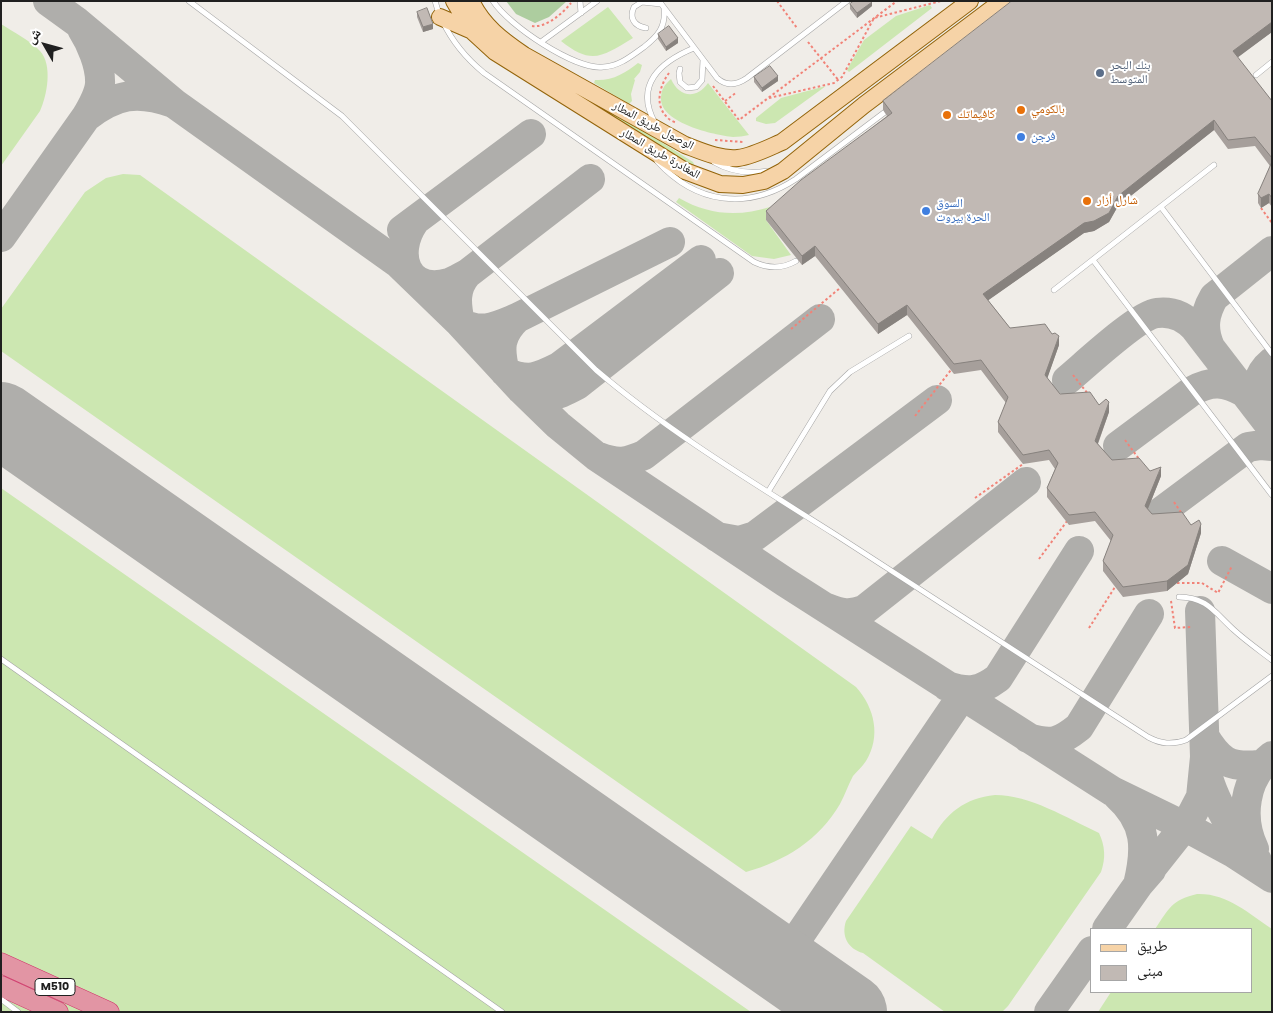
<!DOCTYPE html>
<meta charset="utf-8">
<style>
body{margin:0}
#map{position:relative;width:1273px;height:1013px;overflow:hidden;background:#f0ede8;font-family:Poppins,"Noto Naskh Arabic",sans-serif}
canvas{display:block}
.frame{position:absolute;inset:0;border:2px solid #202020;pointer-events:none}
.legend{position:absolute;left:1090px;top:928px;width:162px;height:65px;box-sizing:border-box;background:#fff;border:1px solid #a6a6a6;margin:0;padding:6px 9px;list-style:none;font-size:15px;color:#202020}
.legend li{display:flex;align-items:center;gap:10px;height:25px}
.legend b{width:25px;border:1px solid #a6a6a6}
.north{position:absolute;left:20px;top:20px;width:50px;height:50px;-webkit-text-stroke:4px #fff;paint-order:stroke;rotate:308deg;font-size:14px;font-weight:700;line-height:20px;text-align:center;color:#202020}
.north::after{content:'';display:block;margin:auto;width:18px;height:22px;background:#202020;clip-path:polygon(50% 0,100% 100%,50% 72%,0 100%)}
</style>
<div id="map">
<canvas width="1273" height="1013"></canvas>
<div class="frame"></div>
<ul class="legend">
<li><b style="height:6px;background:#f6d3a7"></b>طريق</li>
<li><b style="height:14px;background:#c1b9b4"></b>مبنى</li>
</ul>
<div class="north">ش</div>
</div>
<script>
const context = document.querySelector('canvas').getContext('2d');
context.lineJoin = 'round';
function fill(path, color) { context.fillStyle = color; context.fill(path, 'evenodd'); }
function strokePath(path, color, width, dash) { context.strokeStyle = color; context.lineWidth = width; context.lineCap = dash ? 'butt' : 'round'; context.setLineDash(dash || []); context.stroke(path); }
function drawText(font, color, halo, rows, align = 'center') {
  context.font = font + ' Poppins,"Noto Naskh Arabic",sans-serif'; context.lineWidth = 4; context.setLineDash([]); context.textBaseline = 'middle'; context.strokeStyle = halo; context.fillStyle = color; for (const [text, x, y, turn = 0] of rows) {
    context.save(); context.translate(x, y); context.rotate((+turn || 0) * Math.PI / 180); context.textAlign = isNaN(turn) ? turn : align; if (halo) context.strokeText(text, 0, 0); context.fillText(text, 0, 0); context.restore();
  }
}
const grass = new Path2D(`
 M930,5L932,8L849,72L847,70L864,40L896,16Z
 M608,7L633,38C603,56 592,66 561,41Z
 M1,24C12,31 32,42 40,51C53,65 47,96 40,111L1,166Z
 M638,63L642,65L640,72L634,79L635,80L631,94L632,101L629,104L594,83L595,80C613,81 625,73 638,63Z
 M671,79C679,97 696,100 708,83L749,135C744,136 738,137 733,137C714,135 661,123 661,99C661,90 664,85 671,79Z
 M826,86L775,123L766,124L756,121V118L781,98Z
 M580,94L634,125L693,162L695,167L577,95Z
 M123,174L140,175L856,687C875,708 881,737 866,761C862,767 857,771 853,776C848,785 845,795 840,804C819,840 785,861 746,872L1,351V309L85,192L106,178Z
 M679,198C708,215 739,217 770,207L766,220L791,255L774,259L752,256L676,202Z
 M1,488L751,1012H1Z
 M995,795C1030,795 1067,818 1099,833C1105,846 1106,858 1101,872L1008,1006L1002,1012H945L863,953C848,949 841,936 846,921L911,826L932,839C946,813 965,798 995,795Z
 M1197,894C1227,893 1248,913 1272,929V1012H1098L1111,992H1252V929H1155C1169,909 1171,900 1197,894Z`);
const forest = new Path2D(`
 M506,1H567L549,17L535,23L516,14Z`);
const taxiway = new Path2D(`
 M48,1L77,22L175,104L398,263L460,323L521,389L558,425L596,456L785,582L1112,791L1184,826L1232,852L1272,878
 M82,29C91,43 101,66 100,84C99,95 92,107 86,117
 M414,222C392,254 406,295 449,283C455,281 461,277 467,274L590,179
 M402,230L531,134
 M1,237L86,117C116,94 137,90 173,103
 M467,274C454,289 456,304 460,323C483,334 495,327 517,318L670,242
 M517,318C499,335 499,349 505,372C529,382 537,378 559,367L701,260
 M1210,347C1202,329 1204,314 1214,297L1272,251
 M1067,380C1084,366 1138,315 1157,313C1173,311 1185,317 1195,328L1272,428
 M521,389C547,400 552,398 577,385L719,273
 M1259,411C1254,393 1256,375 1272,362
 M1,419L4,422
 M1118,446L1192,391C1213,380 1224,382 1244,392
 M599,457C618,464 626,463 644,455L820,319
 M1162,511L1248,447L1261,445L1272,446
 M717,537L739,541L755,536L937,400
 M1222,561L1272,589
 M827,608C841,614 850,615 864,610L1026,482
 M947,686C969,693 979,692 998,678L1079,551
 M1204,736C1219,761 1229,768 1259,765
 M1028,738C1052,745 1059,743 1079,727L1149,614
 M1206,768C1210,794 1237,843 1257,861
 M1117,795C1147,822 1147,848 1138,885
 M1254,849C1239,818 1244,778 1272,756
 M1138,885L1188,822L1201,797L1205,757L1200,611
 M1107,929L1138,885L1151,870
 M780,964L962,696
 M1049,1012L1092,951`);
const runway = new Path2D(`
 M1,420L849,1012`);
const path = new Path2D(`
 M777,1L797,28
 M532,26C546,28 562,14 571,3
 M808,42L839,81
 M669,73C660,85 654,105 667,117C669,120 674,122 677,123
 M713,86L739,120L897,1
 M769,98L834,83L842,77L874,18L941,1
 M725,101L737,92
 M715,140L743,142
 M1261,208L1272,223
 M791,329L840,288
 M1073,375L1088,394
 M915,416L951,370
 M1125,440L1139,459
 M975,498L1023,464
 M1174,502L1182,514
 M1039,559L1067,521
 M1177,583H1202L1218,593L1232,566
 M1171,601L1175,628L1191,627
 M1089,628L1115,587`);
const service = new Path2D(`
 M189,1L342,116L596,370C670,433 754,483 836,535C940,602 1044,670 1148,737C1161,744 1172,745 1186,740L1272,676
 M435,1L439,14
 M493,1C508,25 575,70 603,67C620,66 631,56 644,47C658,36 666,27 664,8
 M580,1L581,13
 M659,1L717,78C727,87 737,85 747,78L847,1
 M443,22C453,43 467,59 484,73L754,262C769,269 782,269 796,261
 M646,28C634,26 629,18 634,7L642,2L661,4
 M541,42L597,1
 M680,69L679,73L680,82L687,88L696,87L702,80L703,60
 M1256,75L1272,62
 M655,123C634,85 660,62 694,48
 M657,161C696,204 747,211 796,179L889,109
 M714,162C731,172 749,174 768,171
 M1161,207L1272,354
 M1093,260L1272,495
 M1054,290L1214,165
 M768,492L830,391L850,372L909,336
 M1179,597C1207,597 1215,613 1234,630C1246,641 1259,650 1272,660
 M1,659L502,1012
 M1,999L18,1012`);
const primary = new Path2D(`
 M454,1L471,30L495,52L685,171
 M471,1C483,26 502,40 524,55L685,145C701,151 721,160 738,158C753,156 768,148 782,142L970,1
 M440,17L470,30`);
const motorway = new Path2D(`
 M1,963L109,1012
 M1,986L58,1012`);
const primaryBridge = new Path2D(`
 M685,171L720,184L743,185L764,181L783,171L864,105L1002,1`);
const wall = new Path2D(`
 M1272,1V32L1237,57L1272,101V207L1269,203L1261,208L1258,203V194L1270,166L1255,146L1228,149L1214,130L1118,206L1109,222L1094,231L1084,233L988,300L1010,328L1059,345L1047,378L1060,394L1099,405L1109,412L1098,444L1112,460L1150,471L1161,476L1148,509L1152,514L1191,525L1201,533L1188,574L1167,591L1123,597L1103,571V561L1111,541L1095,521L1069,525L1047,497V488L1055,469L1049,460L1023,464L998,432V422L1006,403L981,370L954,374L907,315L878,334L815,256L802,265L766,220V211L887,116L883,110V101Z
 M850,4L872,6L857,18L850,9Z
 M417,12L433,29L423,32L417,17Z
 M658,34L678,43L666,51L658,39Z
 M754,77L778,81L762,92L754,82Z`);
const shadedWall = new Path2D(`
 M872,2V6L857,18V13Z
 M1272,22V32L1233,61V51Z
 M433,24V29L423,32V27Z
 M678,38V43L666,51V47Z
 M778,76V81L762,92V88Z
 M1214,120V130L1118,206L1109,222L1094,231L1084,233L983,304V294L1118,196Z
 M1269,194V203L1261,208V198Z
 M815,246V256L802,265V256Z
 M907,305V315L878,334V324Z
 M1059,336V345L1045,385V375Z
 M1109,402V412L1095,451V441Z
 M1161,467V476L1145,516V506Z
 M1201,524V533L1188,574L1167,591V581Z`);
const building = new Path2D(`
 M854,1H872V2L857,13L850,4Z
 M1012,1H1272V22L1233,51L1272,101V158L1255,137L1228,140L1214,120L1118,196L1109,213L1094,221L1084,223L983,294L1010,328L1045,324L1052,334L1055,333L1059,336L1045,375L1060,394L1090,392L1099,405L1106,399L1109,402L1095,441L1112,460L1139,458L1150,471L1161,467L1145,506L1152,514L1182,512L1191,525L1199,520L1201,524L1188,565L1167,581L1123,587L1103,561L1113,535L1095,512L1069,515L1047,488L1058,463L1049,450L1023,455L998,422L1008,397L981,360L954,364L907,305L878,324L815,246L802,256L766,211L801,180L892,113L883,101Z
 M427,8L433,24L423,27L417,12Z
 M669,26L678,38L666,47L658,34Z
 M770,66L778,76L762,88L754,77Z
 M1272,162V198L1269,194L1261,198L1258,194Z`);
const markers = [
 [1100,73,5,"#5c6f8a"],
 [1021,110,5,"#e8710a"],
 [947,115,5,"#e8710a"],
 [1021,137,5,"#3f7fe0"],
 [1087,201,5,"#e8710a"],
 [926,211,5,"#3f7fe0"]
];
const shields = [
 [55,987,40]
];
const shieldNames = [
 ["M510",55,987]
];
const serviceNames = [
 ["بنك البحر",1110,66],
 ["المتوسط",1110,80]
];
const foodNames = [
 ["بالكومي",1031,110],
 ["كافيماتك",957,115],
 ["شارل أزار",1097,201]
];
const streetNames = [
 ["الوصول طريق المطار",653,126,28],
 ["المغادرة طريق المطار",660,154,30]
];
const shopNames = [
 ["فرجن",1031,137],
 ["السوق",936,204],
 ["الحرة بيروت",936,218]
];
fill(grass, '#cce7b1');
fill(forest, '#adcd9f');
strokePath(taxiway, '#afaeab', 30);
strokePath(runway, '#afaeab', 76);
strokePath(service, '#a4a4a4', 6);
strokePath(primary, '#93640a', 18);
strokePath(motorway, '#d0336a', 21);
strokePath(path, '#f18378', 2, [2.5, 2.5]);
strokePath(service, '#fff', 5);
strokePath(primary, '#f6d3a7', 16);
strokePath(motorway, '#e295a4', 20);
strokePath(primaryBridge, '#93640a', 18, []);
strokePath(primaryBridge, '#f6d3a7', 16);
fill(wall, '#a69f9b');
fill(shadedWall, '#87827e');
fill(building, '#c1b9b4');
strokePath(building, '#87827e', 1);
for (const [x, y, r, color] of markers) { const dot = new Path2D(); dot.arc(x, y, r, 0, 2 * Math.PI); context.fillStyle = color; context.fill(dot); strokePath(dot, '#fff', 2); }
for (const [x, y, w] of shields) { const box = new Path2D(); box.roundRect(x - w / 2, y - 8.5, w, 17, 4); context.fillStyle = '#fff'; context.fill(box); strokePath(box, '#202020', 1); }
drawText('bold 11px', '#202020', null, shieldNames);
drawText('12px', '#4e5e75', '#fff', serviceNames, 'left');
drawText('12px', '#c56008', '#fff', foodNames, 'left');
drawText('12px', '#202020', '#fff', streetNames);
drawText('12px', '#366cbe', '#fff', shopNames, 'left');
</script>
